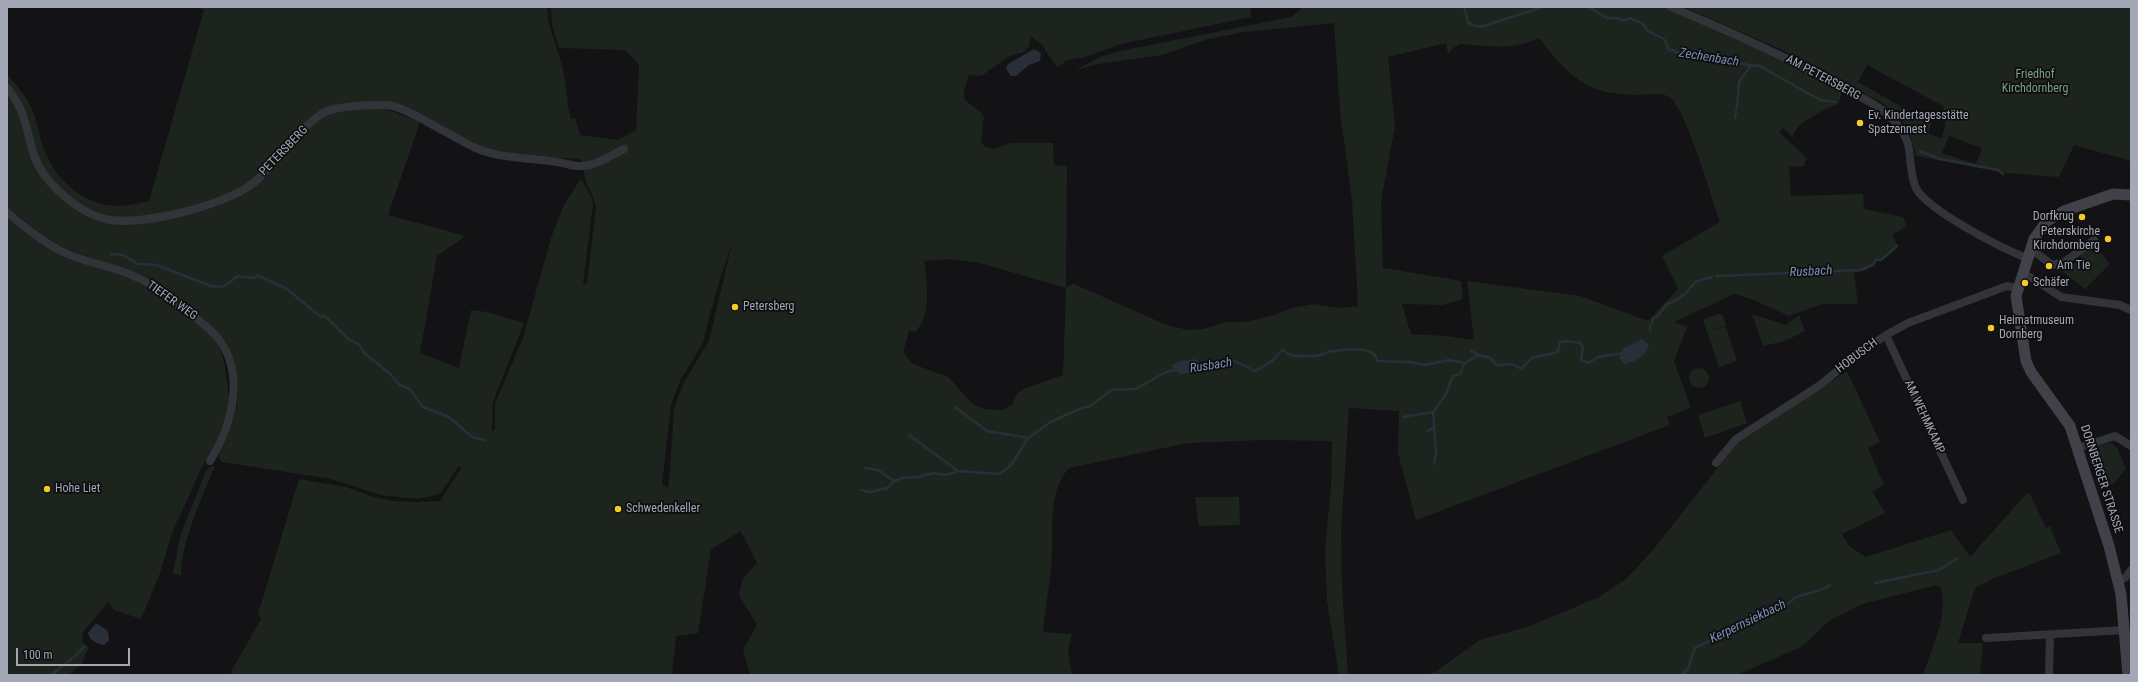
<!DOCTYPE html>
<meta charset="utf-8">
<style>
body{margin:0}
#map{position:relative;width:2138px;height:682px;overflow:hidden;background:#131214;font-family:"Roboto Condensed",sans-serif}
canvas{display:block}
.frame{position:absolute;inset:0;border:8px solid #a4a7b5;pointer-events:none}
.scale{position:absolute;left:16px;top:648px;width:114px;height:18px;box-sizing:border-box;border:2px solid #a4a7b5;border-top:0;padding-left:5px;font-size:12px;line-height:14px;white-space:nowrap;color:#a4a7b5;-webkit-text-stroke:3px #0e0d0f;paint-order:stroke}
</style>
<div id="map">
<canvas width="2138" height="682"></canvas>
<div class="frame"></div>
<div class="scale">100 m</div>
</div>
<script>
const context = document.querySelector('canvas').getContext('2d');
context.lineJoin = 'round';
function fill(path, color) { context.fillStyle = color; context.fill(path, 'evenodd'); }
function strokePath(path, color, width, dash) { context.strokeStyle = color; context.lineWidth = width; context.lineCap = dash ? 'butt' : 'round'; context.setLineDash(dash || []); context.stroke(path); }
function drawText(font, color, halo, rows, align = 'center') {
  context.font = font + ' "Roboto Condensed",sans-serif'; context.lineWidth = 3.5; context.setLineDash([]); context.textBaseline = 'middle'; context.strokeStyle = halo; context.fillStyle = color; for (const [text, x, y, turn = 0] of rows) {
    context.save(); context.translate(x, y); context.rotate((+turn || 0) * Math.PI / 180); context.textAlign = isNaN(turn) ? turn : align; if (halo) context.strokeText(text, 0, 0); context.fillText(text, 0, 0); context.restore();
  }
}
const green = new Path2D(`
 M196,7H547C548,31 558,47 563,70C567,86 566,103 571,119L575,118L580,135L618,140L636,130L639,65L625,50L559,48L552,25L551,7H1250L1251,17L1121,44L1085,57L1068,60L1057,67L1042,45L1031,37L1029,47L1024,52L1009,56L983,75L976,76L969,74L964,91L965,100L982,113L984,117L981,143L986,147L994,149L1011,143H1053L1054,165L1067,166L1066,287L1074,284L1169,326L1189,330L1204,329L1225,322H1246L1271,316L1292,308L1314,304L1338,308L1358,306L1352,200L1340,112L1334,23L1245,32L1208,39L1162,55L1098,64L1074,71L1100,57L1120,51L1286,18L1293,16L1303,7H1664L1792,64L1842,92L1839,103C1826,110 1798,120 1793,136L1798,142L1783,128L1779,132L1807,158L1803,167L1789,166L1791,196L1863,194L1864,209L1903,217L1907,226L1892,235L1898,246L1882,260H1877L1866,270L1854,273L1858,304H1822L1789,316L1754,300L1734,294L1674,322L1687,327L1674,361L1691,408L1667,417L1670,425L1416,520L1398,453L1399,411L1349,408L1341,531L1342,586L1348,675H1339L1327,601L1325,549L1331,486L1332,441L1263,440L1188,443L1069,468C1045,496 1055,533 1051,568C1049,589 1045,610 1043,632L1072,634L1068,652L1072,675H750L743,649L757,625L739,595L742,580L757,563L741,531L711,549L698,633L676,636L672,675H232L231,672L261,619L258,614L299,479L346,487L371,496L392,501L414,502L440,501L462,467L459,466L440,494L417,499L380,495L332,479L222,462L218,457L228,435L237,405L238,390L233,366L209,324L111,265L64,248L49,241L7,206V74C16,85 26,95 32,109C38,122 39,137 44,150C57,182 86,207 121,206C130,205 140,203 149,201L204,10ZM1539,38C1570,77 1585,94 1636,95C1645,95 1661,92 1669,97C1686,107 1712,200 1720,222L1662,256L1678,289L1648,321L1580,296L1467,281L1474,340L1446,336L1411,334L1402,304L1443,305L1463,299L1461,281L1383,268L1381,201L1395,126L1388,57L1446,43L1448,54L1453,48L1460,44C1489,46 1512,51 1539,38ZM395,105L483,148L522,156L580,159C583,166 584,172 585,178C587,186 594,197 596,206L587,283L583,284L593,204L591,196L582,181H579L563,207L551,238L523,338L495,403V430L492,431L493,402L524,323L487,312L471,310L459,368L420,353L437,256L466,236L388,215L420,122L388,110ZM732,243L709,341L684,382L674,408L670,472L668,488L662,484L671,405L680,381L703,343L715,295ZM950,259L980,263L1066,288L1063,375L1023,389L1017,394L1012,405L1003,410L984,409L973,404L948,377L913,364L903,352L909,331H916C932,314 927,282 924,261Z
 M1684,7H2131V161L2074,145L2059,177L2007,173L1916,156C1911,132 1904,118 1884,104L1787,52ZM1867,65L1943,106L1946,119L1942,139L1928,133L1933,117L1929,112L1925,120L1858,82ZM1949,136L1982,148L1976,164L1942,153Z
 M7,215L62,255L134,280L158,295L199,323L214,338L221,352L225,366L230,405L220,435L202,467L172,533L160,573L141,619L114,610L108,602L83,632L82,641L89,647L82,664L68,675H7Z
 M2089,248L2098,254L2100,252L2110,264L2085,289L2059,269L2065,265L2071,266L2081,258L2080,254Z
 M1717,314L1723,315L1726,326L1710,330L1726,327L1737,361L1719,367L1703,320Z
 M1752,314L1786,325L1799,315L1805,331L1785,341L1763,346Z
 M1689 378a10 10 0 1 1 20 0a10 10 0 1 1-20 0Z
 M1847,371L1880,442L1868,448L1884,485L1872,491L1885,513L1842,534L1849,546L1866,557L1951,530L1970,557L2027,493L2030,494L2046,528L2050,526L2061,553L1992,579L1975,588L1958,643H1983L1980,675H1923C1932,647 1948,617 1941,588L1937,585L1862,604L1829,621L1803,646L1737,675H1427L1435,672L1480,640L1527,627L1549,618L1599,597L1626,579L1653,550L1738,442Z
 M1740,401L1747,423L1705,438L1698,415Z
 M2111,443L2117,448L2126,469L2114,483L2099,491L2088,449Z
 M215,466C203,494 180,546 181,575L173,574L180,536L206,471L210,467Z
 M1195,497H1239L1240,525L1199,526Z`);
const water = new Path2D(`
 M1034,49L1041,53L1040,61L1029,65L1016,76H1011L1006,69L1008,64Z
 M1642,339L1649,345C1646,357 1636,361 1625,364L1619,358L1624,348Z
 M1195,359L1199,362L1195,373L1180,374L1174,370L1172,365L1180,361Z
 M96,623L108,631L109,640L104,645C96,643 90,641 88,633Z`);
const stream = new Path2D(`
 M1464,7L1468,23L1480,27L1543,7
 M1589,7L1607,18H1619L1623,21L1629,18L1642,23L1648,31L1664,39L1669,50H1674L1676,53L1683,51L1753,66L1758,65L1820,100L1835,102
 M1737,107L1739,82L1751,65
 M1735,118L1736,111
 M1920,151L1940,159L1998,170L2003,174
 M111,254L123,255L138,264L157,265L211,286L223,287L238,276L255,278L257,275L287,289L321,317L325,316L348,339L360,345L364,353L389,373L400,385L410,389L423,407L449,417L472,437L485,440
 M1717,276L1860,270L1873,265L1876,260H1881L1897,246
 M1652,323L1653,318L1657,317L1667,304L1677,300L1687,292L1695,282L1712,277
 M1650,330V326
 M1471,351L1479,355
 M1195,369L1235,361L1255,371L1272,361L1282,350C1286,351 1287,354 1290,355C1293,356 1311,356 1315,356C1321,356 1327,351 1333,351C1344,350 1376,345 1377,361L1409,362L1425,365L1449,360L1465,363L1479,355L1490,358L1497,365L1513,364L1521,369L1532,358L1558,352L1560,342L1566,341L1580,343L1583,347L1581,360L1588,363L1598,357L1623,353
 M955,407L987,431L1028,438
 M1403,417L1433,412
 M1428,431L1433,428
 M909,435L958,471
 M1434,464L1436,453L1433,412L1445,396L1453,376L1460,374L1465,363
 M865,468L878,470L894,481
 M861,490L870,492L888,488L894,481L903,478L919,477L933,473L946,475L958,471L1000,474L1011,465L1028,438L1052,421L1085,407H1089L1111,390L1136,389L1166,372L1176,370
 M1875,583L1939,570L1958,558
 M51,675L74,657L84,647
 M1681,675L1688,669L1695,648L1789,603C1802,590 1815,596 1830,585`);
const street = new Path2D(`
 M1671,7C1729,31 1785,56 1840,86C1855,95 1874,102 1887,114C1897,123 1907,136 1909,149C1911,162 1910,175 1916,188C1927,210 2003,249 2027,258
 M7,88C11,93 15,98 18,104C31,128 27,152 45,176C60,195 82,213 105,219C140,227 223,206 252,184C278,164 295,131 323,113C335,106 371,105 386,105C400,105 427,122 440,129C454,136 469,146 483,151C507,159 533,158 557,162C565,163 572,166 579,166C594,167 611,155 624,149
 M7,212C24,226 41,241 61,251C85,263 114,266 138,278C153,285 166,296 179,305C192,315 205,324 216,336C247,372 232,426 210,461
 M2030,248L2052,265L2066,261L2094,240
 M2022,274L2032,278L2061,297L2120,305L2131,310
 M1886,335L1963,500
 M2078,448L2115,436L2131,446
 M1716,463L1736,439L1820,385L1858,354L1886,335L1908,323L2007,286L2018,288
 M2119,581L2126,577L2131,570
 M1986,638L2125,630
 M2049,675L2050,635`);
const secondary = new Path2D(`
 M2128,675L2121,594L2109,546L2070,426L2031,372L2026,361L2016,296L2034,239L2047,221L2064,211L2113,194L2131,195`);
const markers = [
 [1860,123,4,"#f5ca29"],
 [2082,217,4,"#f5ca29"],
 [2108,239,4,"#f5ca29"],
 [2049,266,4,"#f5ca29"],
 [2025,283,4,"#f5ca29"],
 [735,307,4,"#f5ca29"],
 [1991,328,4,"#f5ca29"],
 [47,489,4,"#f5ca29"],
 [618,509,4,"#f5ca29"]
];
const parkNames = [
 ["Friedhof",2035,75],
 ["Kirchdornberg",2035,89]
];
const streetNames = [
 ["AM PETERSBERG",1823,78,28],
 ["PETERSBERG",284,151,-46],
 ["TIEFER WEG",172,301,35],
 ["HOBUSCH",1857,356,-37],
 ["AM WEHMKAMP",1924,417,65],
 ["DORNBERGER STRASSE",2101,479,72]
];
const poiNames = [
 ["Ev. Kindertagesstätte",1868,116],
 ["Spatzennest",1868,130],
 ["Dorfkrug",2074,217,"right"],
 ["Peterskirche",2100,232,"right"],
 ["Kirchdornberg",2100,246,"right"],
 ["Am Tie",2057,266],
 ["Schäfer",2033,283],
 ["Petersberg",743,307],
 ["Heimatmuseum",1999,321],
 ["Dornberg",1999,335],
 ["Hohe Liet",55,489],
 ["Schwedenkeller",626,509]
];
const waterNames = [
 ["Zechenbach",1709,58,9],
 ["Rusbach",1811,272,-3],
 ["Rusbach",1211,366,-9],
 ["Kerpernsiekbach",1748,622,-26]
];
fill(green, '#1d241e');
fill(water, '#292f38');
strokePath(stream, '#292f38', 2.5);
strokePath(street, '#333439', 8);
strokePath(secondary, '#414249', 11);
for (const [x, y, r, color] of markers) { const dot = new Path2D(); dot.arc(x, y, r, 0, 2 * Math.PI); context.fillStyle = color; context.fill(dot); strokePath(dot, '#0e0d0f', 1.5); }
drawText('12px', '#7aa181', '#0e0d0f', parkNames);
drawText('12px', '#a4a7b5', '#0e0d0f', streetNames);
drawText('12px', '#a4a7b5', '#0e0d0f', poiNames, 'left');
drawText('italic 13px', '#7990b1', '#0e0d0f', waterNames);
</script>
